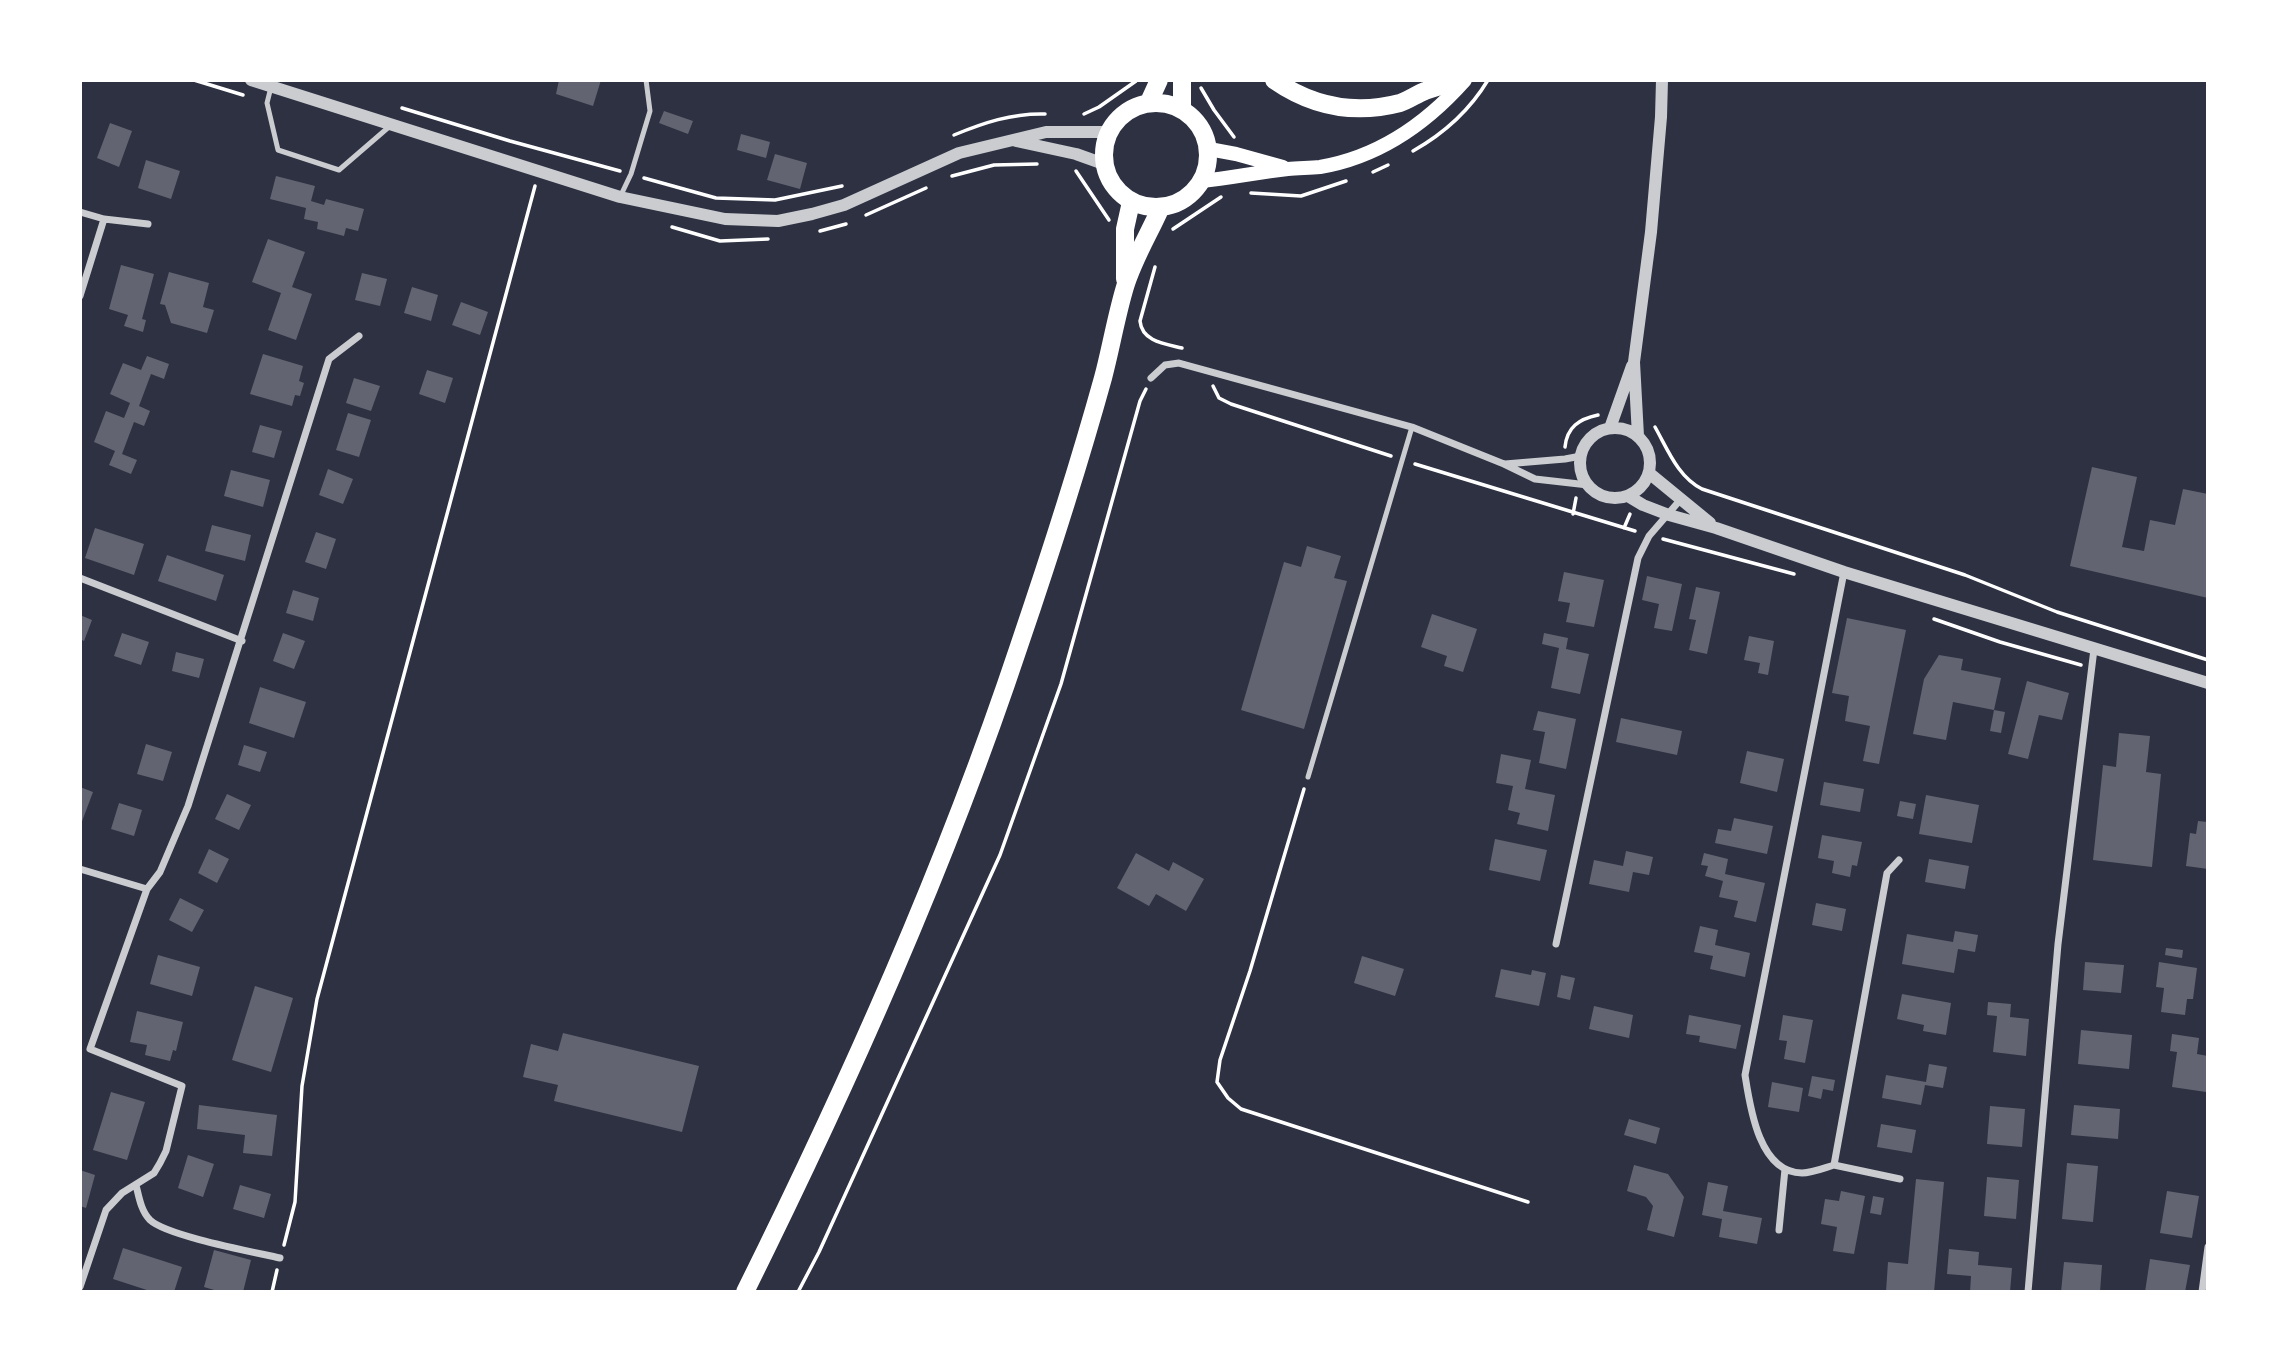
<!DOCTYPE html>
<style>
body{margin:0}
#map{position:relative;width:2288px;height:1372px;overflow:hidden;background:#2d3142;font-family:"Titillium Web",sans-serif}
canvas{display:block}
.frame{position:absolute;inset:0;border:82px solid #fff;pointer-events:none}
</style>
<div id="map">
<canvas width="2288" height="1372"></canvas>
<div class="frame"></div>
</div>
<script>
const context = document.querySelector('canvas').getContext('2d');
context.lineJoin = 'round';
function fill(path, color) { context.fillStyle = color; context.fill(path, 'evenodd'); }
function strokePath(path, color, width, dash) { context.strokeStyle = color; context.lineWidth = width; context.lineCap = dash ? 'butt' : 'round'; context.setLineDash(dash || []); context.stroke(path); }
const building = new Path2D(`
 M559,80H601L593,106L556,94Z
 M664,111L693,121L688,134L659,123Z
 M110,123L132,131L119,167L97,158Z
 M741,134L770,142L766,158L737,150Z
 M775,154L807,163L800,189L767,180Z
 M146,160L180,171L171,199L138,188Z
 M276,176L315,186L311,201L324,205L326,199L364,209L358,231L346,228L344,236L317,229L318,222L304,219L306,208L270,199Z
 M268,239L305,252L292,287L312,294L296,340L268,330L281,293L252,282Z
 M121,265L154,274L142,319L146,320L143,332L124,326L128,315L109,309Z
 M169,272L209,283L203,307L214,310L207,333L171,323L165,305L160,304Z
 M362,273L387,279L380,306L355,300Z
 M412,287L438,295L431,321L404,313Z
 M461,302L488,312L480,335L452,325Z
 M263,354L303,366L299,381L304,383L300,396L295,395L292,406L250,394Z
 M147,356L169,364L164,379L151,374L139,406L150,411L144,426L134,422L122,454L137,460L131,474L109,465L115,451L94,442L106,411L124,418L130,403L110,394L123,363L141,370Z
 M427,370L453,378L445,403L419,394Z
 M354,378L380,386L371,411L346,403Z
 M348,413L371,420L359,457L336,450Z
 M260,425L282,431L274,458L252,452Z
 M2092,467L2137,477L2122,547L2144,551L2150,520L2175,525L2183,489L2208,494V598L2070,566Z
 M328,469L353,479L343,504L319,495Z
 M231,470L270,480L263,507L224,496Z
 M212,525L251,535L245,561L205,551Z
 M95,528L144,544L134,575L85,558Z
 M316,532L336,539L326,569L305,562Z
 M1307,546L1341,556L1334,578L1347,581L1304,729L1241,710L1284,562L1301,567Z
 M167,555L224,575L216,601L158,581Z
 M1564,572L1604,580L1594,627L1566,622L1570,603L1558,601Z
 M1647,576L1682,584L1672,631L1654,628L1659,604L1642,600Z
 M1696,587L1720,592L1707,654L1689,650L1696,620L1689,619Z
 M293,590L319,598L313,621L286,613Z
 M1432,614L1477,629L1463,672L1444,666L1447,656L1421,647Z
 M80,615L92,620L84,641L80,639Z
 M1847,618L1906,630L1879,764L1863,761L1870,726L1845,721L1849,696L1832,693Z
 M122,633L149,642L141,665L114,656Z
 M283,633L305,641L294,669L273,661Z
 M1544,633L1568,638L1566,649L1589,654L1580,694L1551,688L1559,648L1542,644Z
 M1749,636L1774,641L1768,675L1758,673L1760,663L1744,660Z
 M176,652L204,659L199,678L172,671Z
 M1939,655L1963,659L1961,670L2001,678L1994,710L1953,702L1946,740L1913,734L1924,679Z
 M2027,681L2069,693L2062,720L2039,715L2028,759L2008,754Z
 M260,687L306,702L294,738L249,723Z
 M1994,710L2005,712L2001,733L1990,731Z
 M1538,711L1576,719L1566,769L1539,763L1545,732L1533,730Z
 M1621,718L1682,731L1677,755L1616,742Z
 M2119,733L2150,736L2146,772L2161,774L2152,867L2093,860L2103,765L2116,767Z
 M146,744L172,752L163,781L137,774Z
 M244,745L267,752L260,772L238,765Z
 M1747,751L1784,759L1777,792L1740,783Z
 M1501,754L1531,760L1525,789L1555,795L1548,831L1517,824L1520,813L1508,810L1513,786L1496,783Z
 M1824,782L1864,789L1860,812L1820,805Z
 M80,787L93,792L81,824H80Z
 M227,794L251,805L239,830L215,819Z
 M1926,795L1979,805L1972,843L1919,834Z
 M1900,801L1916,804L1913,819L1897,816Z
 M119,803L142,810L134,836L111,829Z
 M1734,818L1773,826L1767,854L1715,843L1718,829L1731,831Z
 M2198,821L2208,822V869L2186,866L2190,833L2196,834Z
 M1822,835L1862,842L1857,866L1852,865L1850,877L1832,873L1834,861L1818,858Z
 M1495,839L1547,850L1540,881L1489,870Z
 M209,849L229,859L217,883L198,873Z
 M1626,851L1653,857L1649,875L1633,872L1629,892L1589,884L1594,860L1623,866Z
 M1136,853L1169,871L1173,862L1204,879L1186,911L1156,894L1149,906L1117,888Z
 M1704,853L1728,859L1725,874L1765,883L1756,922L1734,917L1738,901L1719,897L1723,881L1705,876L1708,866L1701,865Z
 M1929,859L1969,866L1965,889L1925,882Z
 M180,898L204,910L192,932L169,920Z
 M1816,903L1846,909L1842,931L1812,925Z
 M1700,926L1718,930L1715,945L1750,953L1745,977L1710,969L1713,956L1694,952Z
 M1955,931L1978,935L1975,952L1958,949L1954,973L1902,964L1907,934L1953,942Z
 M2166,948L2183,950L2182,958L2165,955Z
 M158,955L200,967L192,996L150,984Z
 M1362,956L1404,969L1395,996L1354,983Z
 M2085,962L2124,965L2121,993L2083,990Z
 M2159,962L2197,968L2193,999H2187L2185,1015L2161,1012L2164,988L2156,987Z
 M1501,969L1531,975L1532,970L1546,973L1539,1006L1495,997Z
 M1561,975L1575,978L1570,1000L1557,997Z
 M255,986L293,998L271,1072L232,1060Z
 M1902,994L1951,1003L1946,1035L1923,1031L1924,1025L1897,1019Z
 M1988,1002L2011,1004L2010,1017L2029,1019L2026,1056L1993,1052L1997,1016L1987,1015Z
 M1594,1006L1633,1015L1629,1038L1589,1029Z
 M137,1011L183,1022L176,1051L173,1050L170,1061L145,1055L147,1045L130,1042Z
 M1689,1015L1741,1025L1736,1049L1699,1042L1700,1036L1686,1034Z
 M1783,1015L1813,1020L1805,1063L1784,1059L1787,1041L1779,1040Z
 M2081,1030L2132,1035L2129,1069L2078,1064Z
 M563,1033L699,1066L682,1132L554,1101L558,1085L523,1077L531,1044L558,1051Z
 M2172,1034L2199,1038L2197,1054L2208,1056L2206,1092L2172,1087L2177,1052L2170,1051Z
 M1929,1064L1947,1067L1943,1088L1925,1085L1921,1105L1882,1098L1886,1075L1926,1082Z
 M1812,1076L1835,1080L1833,1091L1823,1089L1821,1099L1808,1096Z
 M1772,1082L1803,1088L1799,1112L1768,1107Z
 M111,1092L145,1102L127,1160L93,1150Z
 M199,1105L277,1115L272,1156L243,1153L245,1135L197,1129Z
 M2074,1105L2120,1109L2118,1139L2071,1135Z
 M1990,1106L2025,1109L2022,1147L1987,1144Z
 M1629,1119L1660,1128L1656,1144L1624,1135Z
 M1881,1124L1916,1130L1912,1153L1877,1147Z
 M188,1155L214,1164L203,1197L178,1188Z
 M2067,1163L2098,1166L2093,1222L2062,1219Z
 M1634,1165L1668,1174L1684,1197L1674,1237L1647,1230L1653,1206L1646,1197L1627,1191Z
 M80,1170L95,1175L86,1208L80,1206Z
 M1987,1177L2019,1180L2016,1219L1984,1216Z
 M1916,1179L1944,1182L1934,1292H1886L1888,1262L1908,1264Z
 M1708,1182L1728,1186L1723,1211L1762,1218L1757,1244L1719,1237L1722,1219L1702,1215Z
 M240,1185L271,1194L264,1218L233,1209Z
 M1841,1191L1865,1196L1854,1254L1833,1251L1837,1227L1821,1224L1825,1199L1839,1201Z
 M2167,1191L2199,1196L2192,1238L2160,1233Z
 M1873,1196L1884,1198L1881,1215L1870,1213Z
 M123,1248L182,1267L174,1292H153L113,1279Z
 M1949,1249L1979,1252L1978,1265L2012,1268L2010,1292H1970L1971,1276L1947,1274Z
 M214,1250L251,1260L243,1292H221L204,1287Z
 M2150,1259L2190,1265L2185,1292H2145Z
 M2064,1262L2102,1265L2100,1292H2061Z`);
const path = new Path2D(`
 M194,80L243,95
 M1201,88L1214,110L1234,137
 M402,108L510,141L620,171
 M1084,114L1099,107L1136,81
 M954,135C983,123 1012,113 1045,114
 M1413,151C1443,134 1470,110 1488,80
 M1076,171L1109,220
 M1373,172L1388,165
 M952,176L994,165L1037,164
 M644,178L716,198L775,200L842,186
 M1251,193L1301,196L1346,181
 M866,215L926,188
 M672,227L720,241L768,239
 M1173,229L1221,197
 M820,231L846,224
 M1155,267L1140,321C1142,342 1166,344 1182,348
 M1213,386L1219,398L1231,404L1391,456
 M1655,427C1668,450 1678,477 1702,489L1965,575L2057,612L2208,660
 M1565,447C1567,427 1579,419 1598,415
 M1415,464L1635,531
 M1573,514L1576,498
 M1624,528L1630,514
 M1663,539L1794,574
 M1934,619L2000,642L2081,665
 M1304,789L1250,971L1220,1060L1217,1082L1228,1098L1241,1109L1528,1202
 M284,1245L295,1202L302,1086L317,999L535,186
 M272,1292L277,1270
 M798,1292L819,1252L1000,855L1061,684L1140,401L1146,389`);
const service = new Path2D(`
 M271,87L267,103L278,150L339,170L390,126
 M620,197L631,174L650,111L646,80
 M1308,777L1412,427`);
const minor = new Path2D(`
 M80,212L104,219L148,224
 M80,296L104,219
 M1151,378L1165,365L1179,363L1412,427L1504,464L1535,479L1588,485
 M1505,464L1565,459L1581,456
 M1844,572L1745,1075C1750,1107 1759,1173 1802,1173C1812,1173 1824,1168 1834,1165L1887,873L1899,860
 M80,578L242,641
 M80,869L147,889L160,872L188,806L329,359L359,336
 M1556,944L1638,558L1649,536L1681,499
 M1834,1165L1900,1179
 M136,1185C139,1197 141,1211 150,1220C167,1236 254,1252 280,1258
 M1779,1230L1785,1169
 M80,1287L106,1210L122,1193L154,1173L160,1163L166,1151L182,1086L90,1049L147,889
 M2028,1292L2058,944L2094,649
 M2202,1292L2208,1247`);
const tertiary = new Path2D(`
 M251,80L620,197L725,219L778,221L812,214L844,205L959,153L1046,132H1109
 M1016,141L1076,154L1104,164
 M1580 463a35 35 0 1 1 70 0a35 35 0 1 1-70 0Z
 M1610,428L1632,366
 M1638,436L1634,362L1651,232L1661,117L1662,80
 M1649,473L1710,523
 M1628,496L1643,505L1669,515L1716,528L1844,572L2208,683`);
const secondary = new Path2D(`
 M1209,149L1236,154L1283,167
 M1202,181C1231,178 1259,172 1288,169C1298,168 1309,168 1320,167C1379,157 1426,124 1465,80`);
const primary = new Path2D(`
 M1182,80V109
 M1274,80C1313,107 1354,115 1400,103C1409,100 1417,94 1425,91C1437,86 1450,84 1462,80
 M1149,102L1159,80
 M1104 155a52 52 0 1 1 104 0a52 52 0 1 1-104 0Z
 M1125,279V229L1131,202
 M745,1292C849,1082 945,868 1019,646C1049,558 1078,468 1103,378C1111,348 1116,317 1125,287C1133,260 1149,234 1161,207`);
fill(building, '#626471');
strokePath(path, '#fff', 3.5);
strokePath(service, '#caccd0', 5);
strokePath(minor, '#caccd0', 7);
strokePath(tertiary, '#caccd0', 12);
strokePath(secondary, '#fff', 14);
strokePath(primary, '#fff', 18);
</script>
